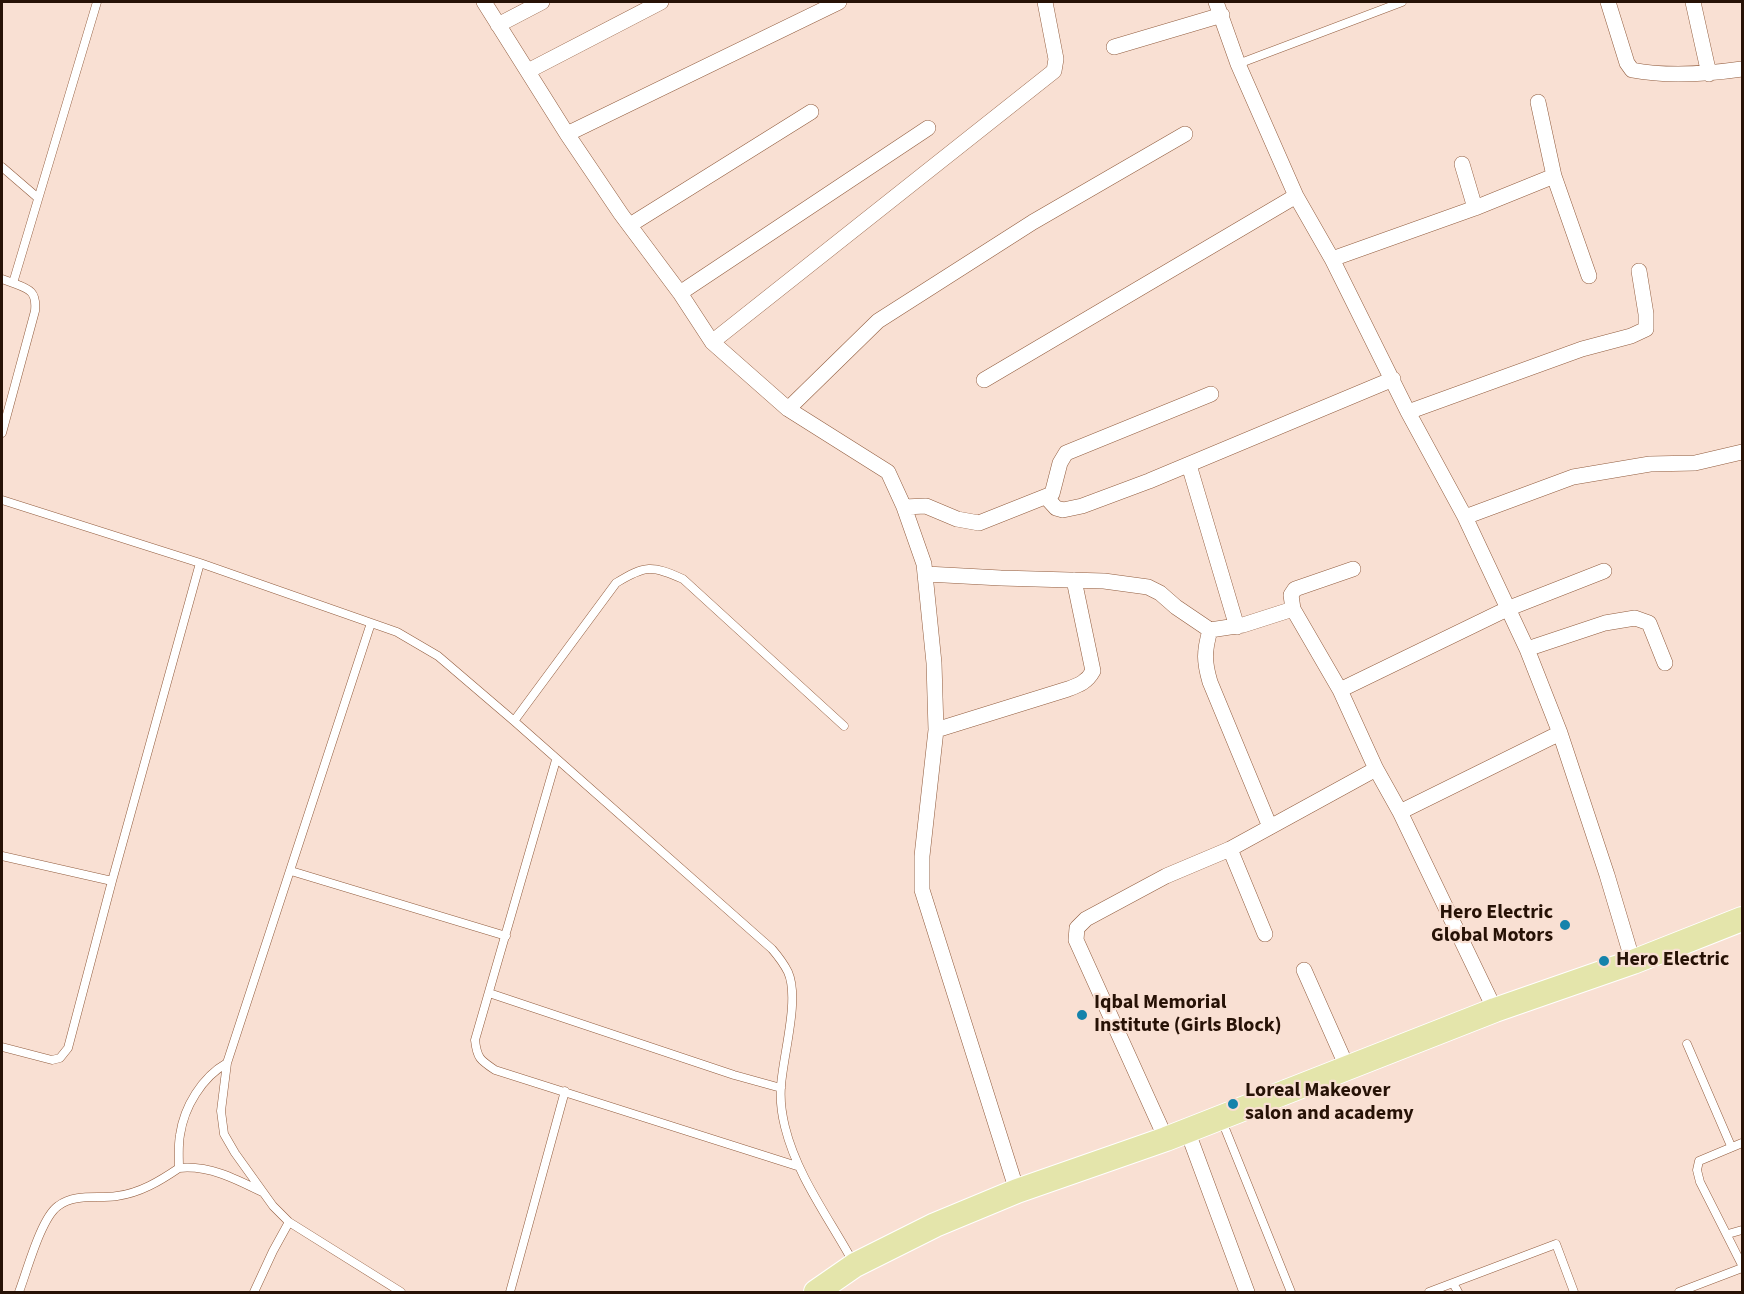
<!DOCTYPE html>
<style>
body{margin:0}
#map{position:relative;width:1744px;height:1294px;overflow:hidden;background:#f9e0d3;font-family:"Source Sans 3",sans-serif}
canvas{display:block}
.frame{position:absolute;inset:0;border:3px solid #271206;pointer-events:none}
</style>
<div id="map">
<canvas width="1744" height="1294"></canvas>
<div class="frame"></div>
</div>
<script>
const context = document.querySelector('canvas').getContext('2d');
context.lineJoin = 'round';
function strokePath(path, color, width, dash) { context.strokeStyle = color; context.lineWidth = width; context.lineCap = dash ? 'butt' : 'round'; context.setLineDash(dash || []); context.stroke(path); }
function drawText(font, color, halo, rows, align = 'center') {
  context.font = font + ' "Source Sans 3",sans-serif'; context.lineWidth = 4.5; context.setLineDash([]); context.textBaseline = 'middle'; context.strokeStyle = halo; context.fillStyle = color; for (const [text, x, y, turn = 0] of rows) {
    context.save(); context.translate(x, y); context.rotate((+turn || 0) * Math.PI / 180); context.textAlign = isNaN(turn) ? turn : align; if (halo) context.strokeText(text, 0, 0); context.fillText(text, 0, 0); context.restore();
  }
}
const service = new Path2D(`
 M1238,64L1402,2
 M2,167L38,198
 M2,279L13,283
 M2,433L35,311C37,291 29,289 13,283L97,2
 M2,500L200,563
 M371,623L227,1063L221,1111L224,1134L235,1153L273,1206L289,1222L401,1292
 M514,721L616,583C645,565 652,565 683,579L844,726
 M556,760L475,1040C477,1058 480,1060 495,1070L797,1166
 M2,856L112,881L200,563L397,632L438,656L514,721L772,949C778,956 784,964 788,972C800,999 783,1055 781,1086C780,1098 782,1115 785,1127C797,1176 829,1218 853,1262
 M291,871L506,936
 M489,993L734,1075L781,1088
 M1687,1044L1731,1146
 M2,1047L52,1060L60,1058L68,1048L112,881
 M1222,1121L1291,1292
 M1742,1143L1699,1161L1697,1170L1700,1182L1742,1265
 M179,1168C209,1165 236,1179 262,1192
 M1728,1234L1742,1230
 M1453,1283L1458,1292
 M19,1292C27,1271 41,1218 58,1206C75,1193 98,1199 117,1196C140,1193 160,1181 179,1168C179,1158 178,1146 180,1135C184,1107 202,1077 227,1063
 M254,1292L273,1251L289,1222
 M510,1292L565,1091
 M1429,1292L1556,1244L1574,1292
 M1679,1292L1742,1268`);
const minor = new Path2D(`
 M484,2L567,134L621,214L680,293L712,342L788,409L888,472L904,507L924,564L934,663L936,730L922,856V890L1017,1191
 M1216,2L1238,64L1296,196L1332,259L1408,412L1465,517L1527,649L1560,733L1607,875L1633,962
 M1608,2L1627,63L1632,70C1668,77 1707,74 1742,69
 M1693,2L1709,74
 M498,25L542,2
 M1114,47L1222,15
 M528,71L661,2
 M567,134L839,2
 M1462,164L1475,208
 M1554,176L1589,276
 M630,225L811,112
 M1332,259L1475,208L1554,176L1538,102
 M680,293L928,128
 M712,342L1054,71L1056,59L1045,2
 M984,380L1296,196
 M788,409L878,321L1033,222L1185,134
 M1408,412L1582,349L1631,336L1646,329V314L1639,271
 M1189,465L1237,627
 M1046,497L1056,508L1063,510L1082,506L1149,481L1393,379
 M904,507L926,506L957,519L979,523L1052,494L1060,463L1066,453L1211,394
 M1465,517L1573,477L1650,464L1695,463L1742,452
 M1353,569L1295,589L1291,595L1293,609L1340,690L1376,769L1400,812L1495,1010
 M926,574L1001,578L1104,581L1148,587L1160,593L1176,607L1210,630L1243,625L1293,609
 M1210,630C1204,652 1204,661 1210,682L1270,827
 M1527,649L1605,623L1635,618L1649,623L1665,663
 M1340,690L1507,609L1604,571
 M936,730L1068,689C1079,685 1087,682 1093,671L1074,580
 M1400,812L1560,733
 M1230,849L1265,934
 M1304,970L1347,1067
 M1187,1130L1247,1292
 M1166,1139L1076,940L1077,928L1086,919L1166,876L1230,849L1376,769`);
const primary = new Path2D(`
 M816,1292L855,1265L935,1225L1017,1191L1166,1139L1495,1010L1633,962L1742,919`);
const markers = [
 [1565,925,6,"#1583ab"],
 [1604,961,6,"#1583ab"],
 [1082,1015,6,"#1583ab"],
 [1233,1104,6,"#1583ab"]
];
const poiNames = [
 ["Hero Electric",1553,914,"right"],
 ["Global Motors",1553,937,"right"],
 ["Hero Electric",1616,961],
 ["Iqbal Memorial",1094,1004],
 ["Institute (Girls Block)",1094,1027],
 ["Loreal Makeover",1245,1092],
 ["salon and academy",1245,1115]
];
strokePath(service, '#915c3e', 9);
strokePath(minor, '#915c3e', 16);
strokePath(primary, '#fff', 26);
strokePath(service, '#fff', 8);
strokePath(minor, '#fff', 15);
strokePath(primary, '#e4e5ab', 24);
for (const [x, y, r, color] of markers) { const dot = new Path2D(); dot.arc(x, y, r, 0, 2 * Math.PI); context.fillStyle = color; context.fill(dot); strokePath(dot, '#f9e0d3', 2); }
drawText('bold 20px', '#271206', '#f9e0d3', poiNames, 'left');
</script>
